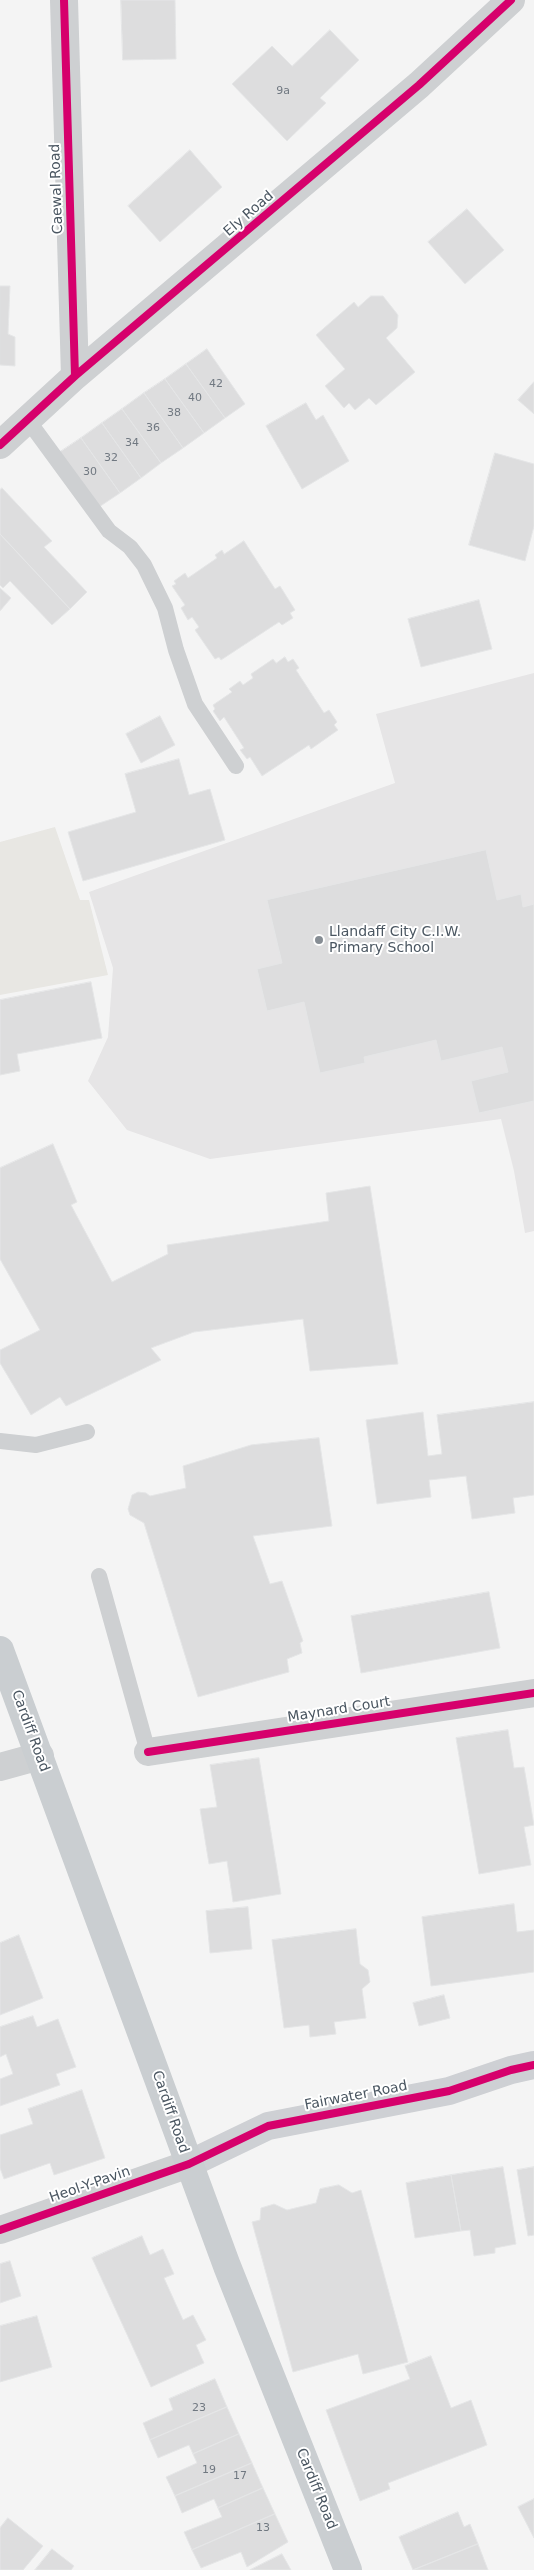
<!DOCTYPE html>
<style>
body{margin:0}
canvas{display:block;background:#f4f4f4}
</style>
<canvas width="534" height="2570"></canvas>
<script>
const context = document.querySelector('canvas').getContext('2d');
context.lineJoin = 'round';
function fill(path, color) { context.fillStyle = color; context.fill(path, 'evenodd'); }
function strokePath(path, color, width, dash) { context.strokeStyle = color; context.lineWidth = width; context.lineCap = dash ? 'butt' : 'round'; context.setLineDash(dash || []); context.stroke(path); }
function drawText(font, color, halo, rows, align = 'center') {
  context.font = font + ' "DejaVu Sans",sans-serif'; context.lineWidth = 4; context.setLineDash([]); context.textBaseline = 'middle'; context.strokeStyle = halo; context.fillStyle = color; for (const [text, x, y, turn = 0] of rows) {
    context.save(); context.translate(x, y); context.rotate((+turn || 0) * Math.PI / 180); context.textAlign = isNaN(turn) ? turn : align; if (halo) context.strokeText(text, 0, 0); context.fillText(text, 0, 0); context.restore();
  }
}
const commercial = new Path2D(`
 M55,827L80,900H89L108,975L0,995V842Z`);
const education = new Path2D(`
 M534,673V1231L525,1233L514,1171L501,1119L210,1159L127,1130L88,1081L108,1037L113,968L89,892L395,783L376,714Z`);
const building = new Path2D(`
 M121,0H175L176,59L123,60Z
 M330,30L359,60L320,98L326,103L287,141L232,84L272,46L292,66Z
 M190,150L222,187L160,242L128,206Z
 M467,209L504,250L465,284L428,242Z
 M0,286H10L8,334L15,337V366L0,365Z
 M371,296H383L398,315L397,328L386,338L415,372L376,405L369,398L355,410L349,403L344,408L325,386L345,369L316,335L354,302L358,307Z
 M207,349L245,404L225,418L186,364Z
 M186,364L225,418L204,433L165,379Z
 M165,379L204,433L183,448L144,393Z
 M534,382V414L518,400Z
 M144,393L183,448L161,463L122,409Z
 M306,403L316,420L323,415L349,461L302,489L266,426Z
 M122,409L161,463L141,478L102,423Z
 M102,423L141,478L120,493L81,438Z
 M81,438L120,493L99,507L60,452Z
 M495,453L534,464V526L525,561L469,545Z
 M2,488L52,541L44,547L87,592L70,609L0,534V490Z
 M0,534L70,609L52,625L10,581L3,588L0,585Z
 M244,541L275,589L280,586L295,610L290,613L293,618L282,625L279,622L221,660L219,657L215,659L195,630L199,627L192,617L188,620L181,608L185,605L172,586L176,584L174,581L185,573L188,578L217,558L215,555L222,550L224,554Z
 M0,588L11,598L0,611Z
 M479,600L492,649L421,667L408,619Z
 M285,657L288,662L293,659L299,668L296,670L324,713L329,710L337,722L334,725L338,730L311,749L309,745L262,776L250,757L247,759L240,750L244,748L224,717L220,721L213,711L215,709L213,705L232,692L229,689L240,681L243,685L253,678L251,674L273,659L276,663Z
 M160,716L175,745L141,763L126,734Z
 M179,759L189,795L210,789L225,840L83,881L68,832L136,812L125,774Z
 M486,850L497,900L521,894L523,907L534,904V1101L479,1113L471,1081L508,1072L502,1047L441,1061L436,1040L364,1057L365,1063L320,1073L304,1002L267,1011L257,969L282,963L267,900Z
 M91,982L102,1038L17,1054L20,1071L0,1075V1000Z
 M53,1144L77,1202L71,1205L112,1282L168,1254L167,1245L329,1221L326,1193L370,1186L398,1364L310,1371L303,1319L194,1332L151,1348L161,1360L66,1406L60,1397L31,1415L0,1363V1350L40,1330L0,1259V1168Z
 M534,1402V1495L513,1498L515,1513L472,1519L466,1476L429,1480L431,1497L377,1504L366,1420L423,1412L428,1456L442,1454L437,1415Z
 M319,1438L332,1526L253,1536L270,1584L282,1581L303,1641L300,1643L302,1653L287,1659L289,1672L198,1697L144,1523L130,1515L128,1509L132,1495L138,1492L146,1493L150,1496L186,1488L183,1466L251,1445Z
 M489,1592L500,1648L361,1673L351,1616Z
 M508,1730L514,1768L524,1767L534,1825L524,1827L531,1865L479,1874L456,1738Z
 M259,1758L281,1894L233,1902L227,1861L209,1864L200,1809L217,1807L210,1765Z
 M514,1904L517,1932L534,1930V1972L431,1986L422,1917Z
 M248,1907L252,1949L210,1953L206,1911Z
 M356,1929L360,1964L368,1970L370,1982L362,1989L366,2018L334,2022L336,2034L310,2037L309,2025L284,2028L272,1940Z
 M19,1935L43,1998L0,2015V1943Z
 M444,1995L450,2018L419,2026L413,2003Z
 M33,2016L37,2027L58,2019L76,2067L56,2074L60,2085L0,2106V2079L13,2074L6,2054L0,2057V2027Z
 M82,2090L105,2158L54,2175L50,2163L4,2179L0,2168V2135L33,2124L28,2109Z
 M503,2167L516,2244L495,2248V2253L474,2256L470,2230L461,2231L451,2175Z
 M534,2167V2235L528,2236L517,2170Z
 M451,2175L461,2231L415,2238L406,2183Z
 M339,2185L352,2193L361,2190L408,2362L363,2374L358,2354L293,2372L252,2222L260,2220L261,2208L274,2204L287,2210L316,2203L320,2189Z
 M142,2236L150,2255L163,2249L174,2274L164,2278L183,2320L193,2315L206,2340L196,2345L204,2363L151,2387L92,2258Z
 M10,2261L21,2296L0,2303V2264Z
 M37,2316L52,2367L0,2382V2326Z
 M431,2356L451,2408L471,2400L487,2445L388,2483L390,2489L360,2501L326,2410L410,2379L405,2366Z
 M215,2379L227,2407L150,2440L143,2423L173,2410L169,2399Z
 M227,2407L239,2434L193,2454L189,2445L158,2458L150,2440Z
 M239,2434L252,2463L175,2496L166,2477L197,2463L193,2454Z
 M252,2463L263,2488L218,2508L214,2499L182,2513L175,2496Z
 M263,2488L275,2514L192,2550L184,2532L222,2517L218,2508Z
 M534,2499V2538L518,2507Z
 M458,2512L464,2527L470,2524L478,2544L413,2570L399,2537Z
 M275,2514L288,2542L247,2567L241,2552L201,2568L192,2550Z
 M8,2518L43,2546L23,2570H0V2528Z
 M478,2544L488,2570H413Z
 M52,2549L74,2566L71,2570H35Z
 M282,2554L291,2570H250Z`);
const lane = new Path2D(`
 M27,419L109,531L130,547L144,565L165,608L176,650L195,704L236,766
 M0,1441L36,1445L87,1432
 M99,1576L148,1752`);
const street = new Path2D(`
 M64,0L75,376
 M0,445L75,376L419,85L511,0
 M148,1752L534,1693
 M0,1767L40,1756
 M0,2230L189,2164`);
const secondary = new Path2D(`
 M189,2164L268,2126L449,2091L511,2070L534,2065`);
const primary = new Path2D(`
 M0,1650L227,2266L348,2570`);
const cycleway = new Path2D(`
 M64,0L75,376
 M0,445L75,376L419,85L511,0
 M148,1752L534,1693
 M0,2230L189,2164L268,2126L449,2091L511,2070L534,2065`);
const markers = [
 [319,940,5,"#868d94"]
];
const numberNames = [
 ["9a",283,91],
 ["42",216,384],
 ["40",195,398],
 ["38",174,413],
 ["36",153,428],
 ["34",132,443],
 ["32",111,458],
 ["30",90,472],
 ["23",199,2408],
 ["19",209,2470],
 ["17",240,2476],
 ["13",263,2528]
];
const streetNames = [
 ["Caewal Road",57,189,-92],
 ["Ely Road",249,214,-41],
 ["Maynard Court",339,1710,-9],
 ["Cardiff Road",30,1731,70],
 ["Fairwater Road",356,2096,-11],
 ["Cardiff Road",170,2112,71],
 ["Heol-Y-Pavin",90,2185,-19],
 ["Cardiff Road",316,2489,68]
];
const poiNames = [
 ["Llandaff City C.I.W.",329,932],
 ["Primary School",329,948]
];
fill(commercial, '#e8e7e3');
fill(education, '#e6e5e6');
fill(building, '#ddddde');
strokePath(building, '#e5e6e7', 1);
strokePath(lane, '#ced0d2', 16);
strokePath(street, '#ced0d2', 28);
strokePath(secondary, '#ced0d4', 28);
strokePath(primary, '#caced1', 28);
strokePath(cycleway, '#d6006c', 8);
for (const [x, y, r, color] of markers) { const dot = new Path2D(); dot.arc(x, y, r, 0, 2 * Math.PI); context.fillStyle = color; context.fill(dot); strokePath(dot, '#fff', 2); }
drawText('11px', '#707881', null, numberNames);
drawText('14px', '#4a5661', '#fff', streetNames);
drawText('14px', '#4a5661', '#fff', poiNames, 'left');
</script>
